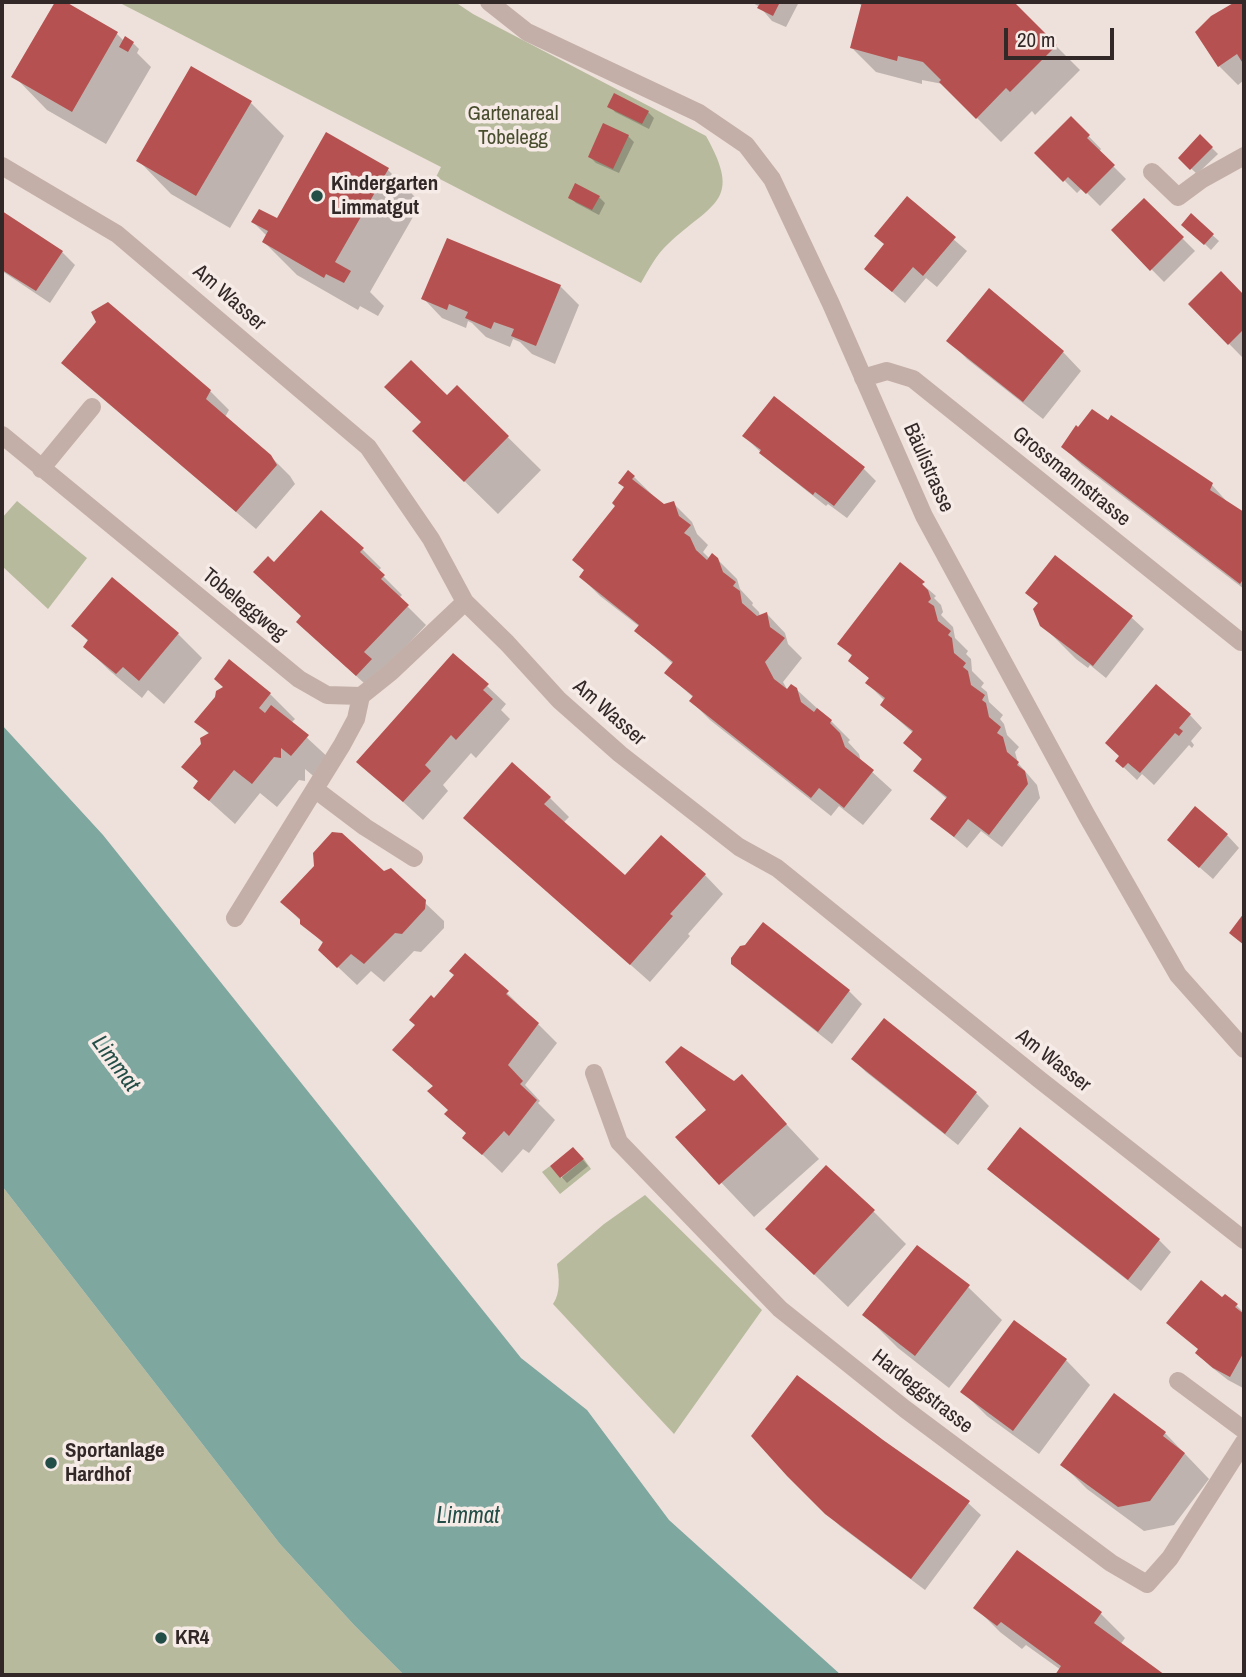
<!DOCTYPE html>
<meta charset="utf-8">
<style>
body{margin:0}
#map{position:relative;width:1246px;height:1677px;overflow:hidden;background:#eee0da;font-family:"Archivo Narrow",sans-serif}
canvas{display:block}
.frame{position:absolute;inset:0;border:4px solid #322827;pointer-events:none}
.scale{position:absolute;left:1004px;top:28px;width:110px;height:32px;box-sizing:border-box;border:4px solid #322827;border-top:0;padding-left:9px;font-size:21px;line-height:24px;white-space:nowrap;color:#322827;-webkit-text-stroke:5px #f6ebe6;paint-order:stroke}
</style>
<div id="map">
<canvas width="1246" height="1677"></canvas>
<div class="frame"></div>
<div class="scale">20 m</div>
</div>
<script>
const context = document.querySelector('canvas').getContext('2d');
context.lineJoin = 'round';
function fill(path, color) { context.fillStyle = color; context.fill(path, 'evenodd'); }
function strokePath(path, color, width, dash) { context.strokeStyle = color; context.lineWidth = width; context.lineCap = dash ? 'butt' : 'round'; context.setLineDash(dash || []); context.stroke(path); }
function drawText(font, color, halo, rows, align = 'center') {
  context.font = font + ' "Archivo Narrow",sans-serif'; context.lineWidth = 7; context.setLineDash([]); context.textBaseline = 'middle'; context.strokeStyle = halo; context.fillStyle = color; for (const [text, x, y, turn = 0] of rows) {
    context.save(); context.translate(x, y); context.rotate((+turn || 0) * Math.PI / 180); context.textAlign = isNaN(turn) ? turn : align; if (halo) context.strokeText(text, 0, 0); context.fillText(text, 0, 0); context.restore();
  }
}
const green = new Path2D(`
 M118,2H455L473,14L706,136C743,202 713,202 668,244C656,255 649,269 641,283L436,177L441,167Z
 M17,501L87,558L48,609L2,566V518Z
 M584,1159L591,1169L560,1194L542,1172L550,1166L561,1178Z
 M2,1186L280,1544L354,1625L404,1675H2Z
 M645,1195L762,1310L674,1434L553,1304C561,1292 559,1278 557,1264L604,1224Z`);
const water = new Path2D(`
 M2,725L103,835L521,1358L587,1410L669,1520L841,1675H404L354,1625L280,1544L2,1186Z`);
const shadow = new Path2D(`
 M58,2H62L117,34L124,41L133,43L139,49L137,53L151,67L106,144L47,110L14,76Z
 M751,2H799L786,27L772,21L760,7Z
 M857,2H1012L1080,70L1035,115L1032,111L1001,142L943,84L922,80V84L876,72L851,47L862,6Z
 M1239,2H1244V80L1238,85L1219,66L1212,18Z
 M251,103L284,136L230,228L171,194L138,160Z
 M610,106L648,112L654,118L649,129L615,112Z
 M1071,118L1101,149L1099,152L1126,179L1100,206L1082,188L1077,193L1037,153Z
 M628,136L634,142L619,173L596,163L590,157Z
 M1201,137L1218,154L1197,174L1180,158Z
 M387,169L421,203L370,292L384,306L378,316L360,306L358,310L297,275L264,242L267,236L253,222L278,221Z
 M570,197H599L605,203L599,215L576,203Z
 M907,199L967,251L937,287L926,278L905,303L866,269L886,245Z
 M1144,200L1195,251L1164,282L1113,230Z
 M2,213L62,252L75,265L50,303L2,271Z
 M1191,216L1219,241L1211,250L1184,224Z
 M1221,274L1244,297V354L1242,357L1190,304Z
 M560,286L579,305L555,364L532,354L520,342L513,339L510,347L486,337L472,323L468,321L466,328L442,318L424,299Z
 M949,340L1063,352L1081,371L1043,419L967,359Z
 M63,363L210,391L229,410L225,417L270,456L290,476L295,484L256,529L82,381Z
 M457,387L541,470L498,514L448,465L447,397Z
 M744,436L863,468L876,481L847,518L828,504L826,506L774,465Z
 M1063,447L1211,484L1230,505L1244,514V589L1082,465Z
 M634,477L664,506L673,503L692,522L697,534L708,545L703,552L710,559H717L737,579L740,589L753,603L752,605L759,612L760,617L767,614L785,633L788,644L802,658L783,682L788,691L796,689L831,721L850,740L848,742L859,754L861,762L892,790L863,825L839,806L831,816L710,720L691,701L694,698L666,673L673,664L637,631L640,627L600,596L581,577L626,488L621,483Z
 M362,549L381,568L378,571L402,595L399,598L426,625L382,672L376,694L317,640L275,564Z
 M900,565L936,596L934,598L941,605L943,612L941,615L953,627L955,638L968,651L966,654L971,659L972,671L984,683L981,687L987,692L989,702L1003,715L1000,719L1004,724L1007,735L1019,747L1015,752L1018,763L1037,785L1040,798L1002,847L981,831L967,848L932,819L947,799L915,771L923,761L906,743L913,733L882,705L885,701L867,683L870,679L850,661L853,657L839,644Z
 M112,579L178,634L202,658L164,704L148,690L142,698L110,671L85,647L89,642L73,626Z
 M1039,604L1131,617L1144,629L1106,678L1090,665L1088,668L1076,659L1042,625Z
 M230,662L270,694L295,719L291,723L332,761L317,779L305,769V781L299,780L277,807L260,793L235,824L195,788L200,783L184,767L210,735L197,722L225,688Z
 M487,686L506,704L501,710L510,719L476,758L471,753L443,785L448,791L423,820L359,762Z
 M1190,715L1202,728L1191,741L1194,745L1192,748L1189,745L1154,785L1142,774L1137,780L1117,761Z
 M550,798L569,817L563,823L625,878L705,875L723,894L688,934L690,936L650,982L465,818Z
 M1227,835L1239,848L1213,879L1182,852Z
 M384,873L424,902L444,921V928L421,952L414,951L384,982L371,971L357,985L320,950L324,944L282,902Z
 M763,925L849,991L862,1004L832,1044L746,976L733,963Z
 M507,993L557,1043L525,1085L540,1101L538,1103L555,1120L529,1153L523,1149L502,1173L465,1138L467,1134L434,1087L413,1069L417,1025L435,1001Z
 M884,1020L976,1093L989,1106L958,1145L866,1072L853,1059Z
 M742,1077L819,1159L754,1217L678,1137Z
 M579,1155L588,1166L567,1183L552,1166Z
 M989,1169L1159,1240L1171,1252L1141,1291L1002,1181Z
 M873,1211L906,1244L848,1307L767,1229Z
 M968,1287L1002,1320L949,1388L898,1348L865,1315Z
 M1222,1299L1236,1305L1244,1313L1243,1388L1228,1380L1210,1366L1197,1353L1200,1350L1169,1323Z
 M1066,1360L1090,1385L1039,1454L987,1416L963,1392Z
 M798,1377L968,1503L981,1515L925,1590L840,1526L788,1475Z
 M1114,1396L1165,1433L1209,1479L1174,1525L1144,1531L1087,1489L1063,1465Z
 M976,1608L1101,1614L1125,1638L1120,1645L1162,1675H1058L1061,1670L1026,1645L1022,1649L1000,1632Z`);
const building = new Path2D(`
 M55,2H66L118,32L72,112L11,77Z
 M761,2H780L773,16L757,8Z
 M862,2H1014L1057,45L1010,92L1006,88L976,119L939,82L941,80L923,62L898,56L897,61L850,48Z
 M1235,2H1244V65L1237,54L1218,67L1195,32L1211,16Z
 M125,36L134,42L128,52L119,47Z
 M191,66L252,101L196,196L136,161Z
 M614,93L649,111L642,124L607,107Z
 M1071,116L1090,135L1087,138L1115,165L1086,194L1068,177L1063,182L1034,153Z
 M603,123L629,135L613,169L588,157Z
 M326,132L389,168L335,262L351,271L344,283L326,274L324,278L262,242L268,231L251,222L259,209L277,218Z
 M1200,134L1213,147L1190,170L1178,158Z
 M575,183L600,196L592,210L568,198Z
 M907,196L956,237L923,276L913,267L892,292L864,269L884,244L874,236Z
 M1144,198L1184,237L1150,271L1111,230Z
 M2,211L63,251L36,291L2,270Z
 M1191,213L1214,234L1204,245L1181,225Z
 M447,238L561,285L536,346L511,336L514,329L494,322L491,329L465,318L468,312L449,304L447,310L421,299Z
 M1221,271L1244,295V329L1228,345L1188,304Z
 M989,288L1064,351L1023,402L946,341Z
 M108,302L211,390L206,399L271,455L277,465L236,512L61,363L96,322L91,312Z
 M411,360L447,395L457,385L509,436L464,482L412,431L421,422L384,387Z
 M774,396L865,467L834,506L815,492L813,495L759,453L761,450L742,436Z
 M1092,409L1108,420L1111,415L1213,483L1210,490L1244,512V578L1240,584L1061,447L1076,425L1078,427Z
 M628,470L635,476L632,479L664,504L674,501L679,516L691,525L684,533L690,537L696,550L707,560L712,553L718,558L723,572L736,582L733,586L740,591L742,603L757,616L767,612L770,627L785,638L765,662L774,679L787,689L791,684L797,688L801,702L814,712L817,708L832,720L830,723L840,733L845,747L874,770L844,808L819,788L811,798L689,701L693,696L664,673L673,662L634,631L639,625L579,577L584,570L572,560L615,506L612,503L624,487L618,483Z
 M321,510L364,548L360,552L385,575L381,579L409,605L364,652L372,659L356,676L296,622L301,616L253,572L268,556L274,562Z
 M1055,555L1133,616L1093,666L1040,626L1033,609L1038,603L1025,593Z
 M900,562L925,582L922,584L928,590L931,599L928,602L934,606L938,621L951,631L948,635L952,638L954,653L966,663L963,667L968,671L971,685L985,695L982,700L986,703L989,717L1001,727L997,733L1003,737L1007,752L1019,762L1017,765L1025,771L1028,784L989,835L968,819L954,837L930,819L947,797L913,771L922,759L903,743L913,731L880,705L885,698L865,683L869,678L848,661L852,655L837,644Z
 M112,577L179,633L139,681L123,667L116,674L83,647L88,640L71,626Z
 M453,653L489,684L483,690L493,699L456,740L451,735L425,765L431,771L403,802L356,762Z
 M229,659L271,693L259,708L265,713L271,705L309,735L291,756L281,748V758L274,757L252,784L234,770L209,801L193,788L198,781L181,767L201,744L200,738L209,733L194,722L215,697L216,691L223,687L214,679Z
 M1156,684L1191,714L1179,728L1183,731L1179,736L1175,733L1140,773L1128,763L1123,768L1115,761L1119,756L1105,743Z
 M512,762L551,797L544,804L625,875L661,835L706,874L670,914L673,916L630,965L463,818Z
 M1195,806L1228,834L1199,868L1167,840Z
 M332,832L342,833L384,871L391,868L426,900L425,909L402,934L395,933L364,964L351,954L337,968L318,950L323,942L300,924V919L280,902L314,866L313,853Z
 M1244,913V945L1229,933Z
 M763,922L850,990L818,1032L731,964V958L740,946L745,945Z
 M465,953L509,991L506,994L539,1023L508,1065L523,1081L520,1084L537,1100L509,1136L504,1131L482,1155L462,1138L466,1133L444,1114L448,1110L427,1091L433,1086L392,1050L415,1025L409,1020L431,995L434,998L454,975L449,971Z
 M884,1018L977,1092L945,1134L851,1059Z
 M681,1046L734,1081L742,1074L787,1124L719,1185L675,1137L706,1110L665,1062Z
 M1020,1127L1160,1239L1128,1280L987,1169Z
 M573,1147L584,1159L560,1178L550,1166Z
 M826,1165L875,1210L814,1275L765,1229Z
 M917,1245L970,1285L915,1356L862,1315Z
 M1201,1280L1222,1297L1225,1294L1238,1304L1235,1307L1244,1314V1352L1230,1377L1213,1368L1195,1353L1198,1349L1166,1323Z
 M1014,1320L1067,1359L1013,1431L960,1392Z
 M797,1375L883,1440L970,1501L911,1579L825,1514L787,1476L751,1436Z
 M1114,1393L1166,1432L1163,1436L1185,1453L1150,1501L1118,1507L1060,1465Z
 M1017,1550L1102,1612L1094,1623L1165,1675H1055L1061,1666L1001,1622L997,1626L973,1608Z`);
const minor = new Path2D(`
 M489,2L527,32L699,113L746,145L772,179L831,304L924,516L1087,816L1178,975L1244,1049
 M2,166L117,234L368,447L431,539L465,602L507,643L559,700L620,754L739,847L777,868L1040,1080L1244,1240
 M1152,172L1178,197L1201,180L1244,156
 M863,378L887,371L913,379L1241,642
 M2,435L299,679L327,695L361,696L391,672L465,602
 M41,469L92,407
 M316,790L365,827L414,858
 M235,918L342,745L356,719L361,696
 M594,1073L619,1142L780,1309L905,1409L1111,1563L1147,1584L1170,1558L1244,1442
 M1178,1381L1244,1430`);
const markers = [
 [317,196,7,"#234d47"],
 [51,1463,7,"#234d47"],
 [161,1638,7,"#234d47"]
];
const parkNames = [
 ["Gartenareal",513,114],
 ["Tobelegg",513,138]
];
const poiNames = [
 ["Kindergarten",331,184],
 ["Limmatgut",331,208],
 ["Sportanlage",65,1451],
 ["Hardhof",65,1475],
 ["KR4",175,1638]
];
const streetNames = [
 ["Am Wasser",229,298,41],
 ["Bäulistrasse",928,468,66],
 ["Grossmannstrasse",1071,477,39],
 ["Tobeleggweg",244,605,39],
 ["Am Wasser",609,713,41],
 ["Am Wasser",1053,1061,38],
 ["Hardeggstrasse",922,1392,38]
];
const waterNames = [
 ["Limmat",115,1064,53],
 ["Limmat",468,1517]
];
fill(green, '#b7ba9d');
fill(water, '#7da79f');
fill(shadow, '#0003');
fill(building, '#b55251');
strokePath(minor, '#c4afa8', 18);
for (const [x, y, r, color] of markers) { const dot = new Path2D(); dot.arc(x, y, r, 0, 2 * Math.PI); context.fillStyle = color; context.fill(dot); strokePath(dot, '#f6ebe6', 2.5); }
drawText('21px', '#484d2e', '#f6ebe6', parkNames);
drawText('bold 21px', '#322827', '#f6ebe6', poiNames, 'left');
drawText('21px', '#322827', '#f6ebe6', streetNames);
drawText('italic 23px', '#234d47', '#f6ebe6', waterNames);
</script>
